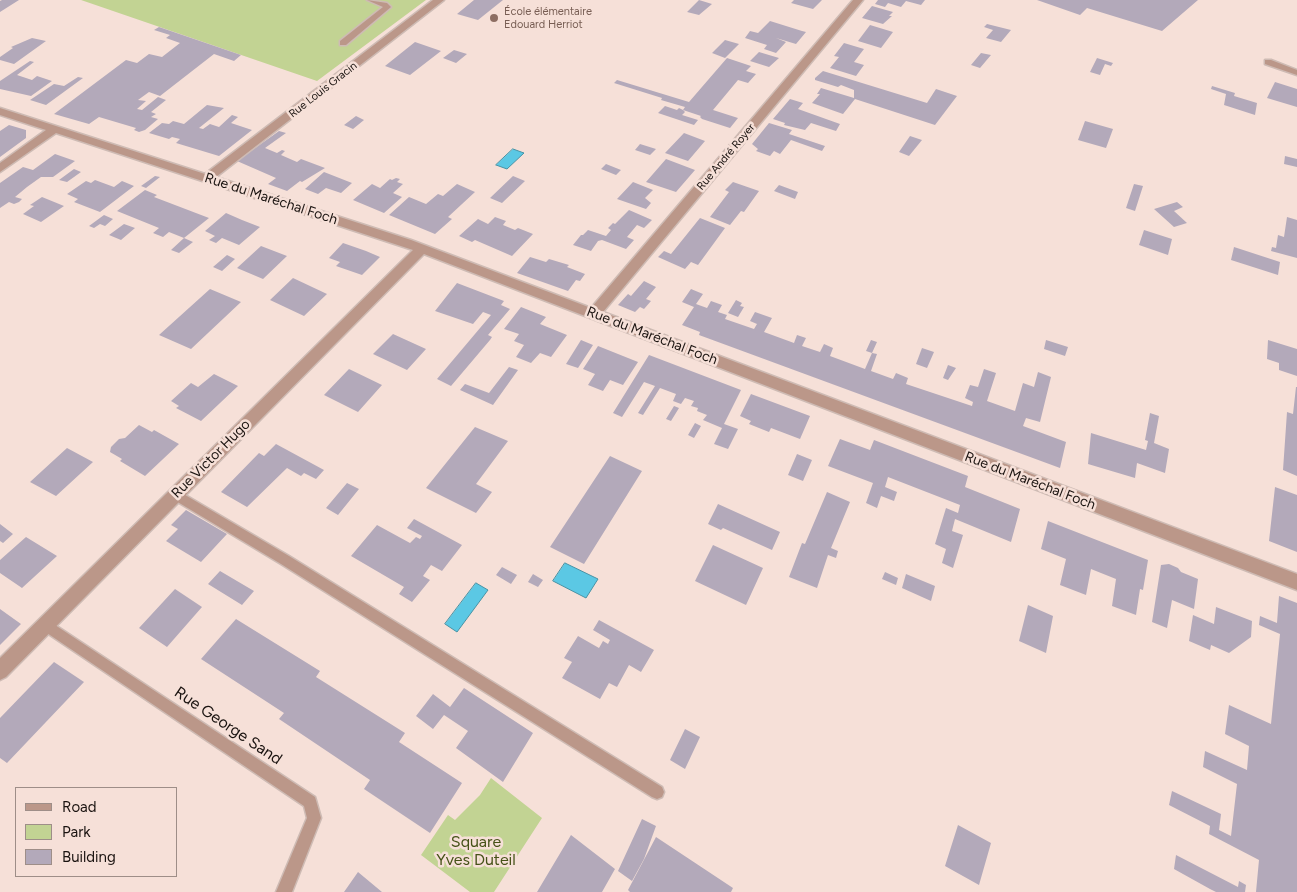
<!DOCTYPE html>
<meta charset="utf-8">
<style>
body{margin:0}
#map{position:relative;width:1297px;height:892px;overflow:hidden;background:#f6e0d8;font-family:Figtree,sans-serif}
canvas{display:block}
.legend{position:absolute;left:15px;top:787px;width:162px;height:90px;box-sizing:border-box;background:#f6e0d8;border:1px solid #9e8e88;margin:0;padding:6px 9px;list-style:none;font-size:15px;color:#1a1310}
.legend li{display:flex;align-items:center;gap:10px;height:25px}
.legend b{width:25px;border:1px solid #9e8e88}
</style>
<div id="map">
<canvas width="1297" height="892"></canvas>
<ul class="legend">
<li><b style="height:6px;background:#bb9789"></b>Road</li>
<li><b style="height:14px;background:#c2d393"></b>Park</li>
<li><b style="height:14px;background:#b3a9ba"></b>Building</li>
</ul>
</div>
<script>
const context = document.querySelector('canvas').getContext('2d');
context.lineJoin = 'round';
function fill(path, color) { context.fillStyle = color; context.fill(path, 'evenodd'); }
function strokePath(path, color, width, dash) { context.strokeStyle = color; context.lineWidth = width; context.lineCap = dash ? 'butt' : 'round'; context.setLineDash(dash || []); context.stroke(path); }
function drawText(font, color, halo, rows, align = 'center') {
  context.font = font + ' Figtree,sans-serif'; context.lineWidth = 5; context.setLineDash([]); context.textBaseline = 'middle'; context.strokeStyle = halo; context.fillStyle = color; for (const [text, x, y, turn = 0] of rows) {
    context.save(); context.translate(x, y); context.rotate((+turn || 0) * Math.PI / 180); context.textAlign = isNaN(turn) ? turn : align; if (halo) context.strokeText(text, 0, 0); context.fillText(text, 0, 0); context.restore();
  }
}
const green = new Path2D(`
 M81,0H426L317,81Z
 M491,778L542,818L494,892H470L421,855L448,815L455,820L480,795Z`);
const water = new Path2D(`
 M513,149L524,153L507,169L496,165Z
 M565,563L598,579L586,598L553,581Z
 M476,583L488,590L457,632L445,624Z`);
const building = new Path2D(`
 M2,0H19L0,12V1Z
 M474,0H503L478,20L457,14Z
 M699,0L712,4L699,15L687,12Z
 M794,0H822L813,9L791,3Z
 M878,0H925L921,5L906,1L901,7L888,3L885,7L875,4Z
 M1037,0H1198L1162,31L1087,8L1080,15Z
 M872,6L893,12L889,16H892L883,24L862,18Z
 M770,21L802,31L806,32L796,44L776,38L786,42L776,53L764,49L767,45L745,38L750,31L758,33Z
 M987,24L1011,30L1001,42L986,38L993,30L984,27Z
 M870,25L893,32L881,48L858,41Z
 M159,27L241,55L234,61L214,54L160,96L149,92L138,100L146,101L137,109L142,110L158,97L166,100L151,112L156,114L151,117L158,119L145,130L139,132L134,130L136,128L99,117L89,124L54,114L126,60L137,63L149,54L162,57L180,43L166,38L170,35L154,30Z
 M32,38L46,41L14,64L0,60V57L13,48L11,47Z
 M725,40L739,44L725,58L712,53Z
 M415,42L441,51L410,75L385,66Z
 M844,43L864,49L854,62L864,65L856,76L830,68L839,57L834,56Z
 M454,50L467,54L456,63L443,58Z
 M759,52L779,58L769,67L750,61Z
 M981,53L991,55L980,68L971,65Z
 M727,58L751,66L746,71L756,74L748,83L738,80L713,110L738,118L730,128L702,119L700,117L701,116L683,110L685,107L661,100L662,98L614,83L617,80L689,102Z
 M1097,58L1113,63L1111,66L1105,64L1100,75L1090,72Z
 M30,61L34,62L17,75L32,80L37,76L52,81L31,96L0,89V81Z
 M823,71L927,103L936,89L957,96L935,125L855,99L843,114L812,103L820,94H817L821,88L854,98V90L841,85L838,87L815,80V78Z
 M78,77L83,78L46,105L30,100L54,84L64,86Z
 M1275,82L1297,89V107L1267,98Z
 M1212,86L1235,93L1234,96L1257,103L1255,115L1224,105L1226,94L1211,89Z
 M790,99L803,103L798,109L840,124L836,131L811,123L805,130L784,125L785,123L773,119Z
 M207,105L224,108L199,128L203,129L210,124L219,127L232,115L238,117L231,123L252,130L219,156L176,143L180,139L172,137L169,139L149,133L162,123L169,124L173,121L184,124Z
 M665,106L677,110L679,108L683,110L685,112L682,115L698,120L694,125L658,113Z
 M356,116L364,120L353,129L344,125Z
 M1085,121L1113,129L1106,148L1078,140Z
 M769,123L792,130L789,134L825,146L822,151L791,140L780,154L774,151L770,156L756,151L758,149L752,144Z
 M9,125L26,130V138L0,157V131Z
 M279,131L286,133L265,148L277,153L282,150L285,151L281,155L297,162L301,159L325,168L302,182L300,181L287,191L268,184L276,178L237,161Z
 M684,133L705,141L688,161L665,153Z
 M910,136L922,140L909,156L899,152Z
 M640,144L656,149L650,155L635,150Z
 M55,154L75,161L53,177H41L27,187L15,197L22,199L19,202L14,204L9,202L0,208V183L23,167L33,170Z
 M1285,156L1297,159V167L1284,164Z
 M666,159L695,170L676,192L646,182Z
 M606,164L621,170L616,175L601,169Z
 M74,169L81,172L67,182L59,180Z
 M324,172L352,183L341,193L326,188L318,194L305,189Z
 M155,176L160,177L146,188L141,186Z
 M513,176L525,181L502,203L490,198Z
 M396,178L400,179L397,182L403,184L393,193L402,197L384,213L353,200L372,184L380,188L390,179L392,180Z
 M95,180L114,187L122,181L134,186L100,212L74,202L78,199L67,194L86,181L91,183Z
 M633,182L653,190L645,198L651,203L646,209L617,199Z
 M733,182L759,191L744,212L741,211L730,225L710,217L729,192L725,190Z
 M457,184L475,192L448,217L452,219L435,234L389,215L409,197L426,204L438,194L443,196Z
 M1134,184L1143,186L1135,211L1126,208Z
 M779,185L798,192L795,199L774,191Z
 M145,190L157,195L154,197L209,218L184,238L193,242L179,253L171,250L184,238L169,232L163,237L153,233L159,228L117,211Z
 M42,197L64,206L41,222L23,214L34,206L30,205Z
 M1177,202L1183,207L1174,211L1187,223L1174,227L1154,209Z
 M629,210L652,220L644,228L637,225L627,237L634,240L626,249L602,240L598,241L591,251L573,245L581,235H583L588,230L606,236L611,230L608,228L613,223L615,224Z
 M226,213L242,220L260,227L239,245L222,238L216,243L209,240L215,236L205,231Z
 M104,215L113,219L105,226L100,224L94,228L89,226Z
 M495,217L506,221L503,225L515,230L518,228L533,234L512,256L475,240L472,242L459,236L478,219L488,224Z
 M1287,217L1297,220V258L1271,251L1272,247L1276,248L1278,235L1284,237Z
 M700,218L725,228L698,265L691,262L685,269L658,257L664,251L671,254Z
 M124,224L135,228L121,240L109,235Z
 M1144,230L1172,239L1168,255L1139,245Z
 M343,243L366,251L380,257L362,275L336,266L340,262L329,258Z
 M261,246L287,256L263,279L237,268Z
 M1234,247L1280,262L1278,275L1231,260Z
 M227,255L235,259L222,271L213,267Z
 M530,257L546,262L549,259L569,265L567,267L585,274L580,281L576,280L568,291L517,273Z
 M293,278L327,294L304,316L270,300Z
 M644,281L656,287L646,299L651,301L644,309L640,307L635,312L618,305L628,294L631,296Z
 M457,283L504,301L501,305L510,309L488,335L492,337L490,340L451,386L437,379L491,315L483,312L473,324L435,311Z
 M210,289L241,302L191,349L159,335Z
 M691,289L703,294L696,304L707,308L711,301L722,305L718,312L727,315L725,319L754,329L757,324L750,321L755,312L772,318L764,332L794,343L797,335L806,338L802,346L820,352L824,344L833,348L830,356L865,369L872,353L877,354L871,371L893,379L896,373L908,378L906,384L972,406L973,402L965,398L970,385L978,387L984,369L996,373L987,401L1015,411L1023,383L1034,387L1038,372L1051,377L1040,422L1026,418L1023,426L1066,442L1060,468L699,335L700,332L682,325L694,307L682,302Z
 M736,300L742,303L740,306L744,307L738,317L728,313Z
 M521,307L546,317L540,324L567,335L551,357L540,353L531,363L516,357L524,345L514,341L519,334L504,329Z
 M393,334L426,349L407,370L373,354Z
 M581,340L593,345L578,368L566,364Z
 M871,340L877,342L872,353L866,351Z
 M1046,340L1068,347L1065,356L1044,349Z
 M1268,340L1297,349V376L1279,370V363L1267,359Z
 M598,346L638,362L623,385L610,380L603,391L588,385L595,374L583,369Z
 M922,348L934,352L927,368L916,364Z
 M649,355L741,390L724,424L738,429L728,449L714,444L722,428L703,420L707,415L697,411L698,408L691,406L694,401L685,398L681,404L673,401L676,394L660,388L643,415L638,413L655,386L644,382L622,417L613,413Z
 M948,365L956,368L948,380L943,378Z
 M509,367L518,370L493,405L460,390L465,384L489,393Z
 M349,369L382,385L358,412L324,395Z
 M214,374L238,386L201,421L176,408L179,406L171,401L191,383L198,387Z
 M1296,387H1297V476L1283,470L1287,412L1293,414Z
 M751,394L810,416L800,439L771,428L769,432L749,424L751,421L740,416Z
 M674,406L679,408L671,421L666,419Z
 M1150,413L1159,416L1154,443L1169,449L1165,473L1137,463L1135,478L1088,464L1091,433L1146,450L1148,441L1145,440Z
 M695,423L701,426L694,438L688,435Z
 M139,425L152,432L154,430L179,444L145,476L120,461L122,459L110,452L111,447L119,439L125,438Z
 M475,427L508,441L476,484L492,492L476,513L426,488Z
 M840,439L870,450L874,440L968,476L965,487L1020,509L1011,542L955,519L952,531L963,535L953,568L942,563L946,549L935,544L946,508L958,513L960,505L888,477L885,487L897,492L894,501L881,496L877,508L866,503L873,483L828,466Z
 M276,444L324,470L316,479L304,473L301,476L287,468L247,507L221,492L259,453L264,456Z
 M67,448L93,462L56,496L30,482Z
 M797,454L812,460L803,481L788,475Z
 M610,456L642,471L584,564L550,547Z
 M347,483L359,489L338,515L326,508Z
 M1275,487L1297,495V552L1269,541Z
 M827,492L850,502L831,548L838,551L836,558L828,555L817,588L789,577L802,543L805,544Z
 M718,504L780,532L772,550L723,528L721,530L708,524Z
 M186,510L227,534L201,562L166,541L178,529L171,525Z
 M414,519L462,545L442,571L431,565L423,576L430,580L412,602L399,594L404,587L351,556L377,525L410,543L416,537L420,539L422,536L407,528Z
 M1048,521L1148,560L1143,590L1140,589L1136,615L1112,606L1116,579L1091,569L1086,595L1060,585L1066,559L1041,549Z
 M0,524L13,534L3,543L0,541Z
 M26,537L57,556L22,588L0,573V560Z
 M713,545L763,568L746,605L695,581Z
 M1169,564L1178,568L1181,572L1198,579L1194,609L1172,600L1167,628L1152,622L1161,565Z
 M502,567L517,575L511,584L496,575Z
 M220,571L254,591L242,605L208,584Z
 M885,572L898,578L896,585L882,579Z
 M533,574L543,580L538,587L528,582Z
 M906,574L935,586L931,601L902,588Z
 M175,589L202,607L167,647L139,628Z
 M1279,596L1297,603V892H1256L1259,860L1209,834L1210,826L1169,805L1172,791L1221,814L1219,830L1231,836L1237,784L1203,767L1205,751L1247,770L1249,746L1225,734L1229,705L1271,724L1280,634L1259,625L1260,616L1277,623Z
 M1028,605L1053,616L1046,653L1019,641Z
 M1216,607L1252,621L1251,637L1229,653L1211,645L1210,650L1189,641L1193,615L1214,624Z
 M0,609L21,624L0,645Z
 M236,619L320,671L316,677L405,733L399,742L462,783L430,833L364,789L370,780L279,719L284,713L201,659Z
 M599,620L654,650L641,672L629,665L617,687L609,683L600,699L562,678L572,662L564,658L578,636L599,648L603,641L608,644L610,640L593,630Z
 M54,662L84,682L7,763L0,758V718Z
 M464,688L533,733L503,782L456,748L468,731L444,715L433,729L416,716L433,694L450,707Z
 M685,729L700,737L685,769L670,760Z
 M642,819L656,826L644,859L632,881L618,871Z
 M958,825L991,843L979,885L945,866Z
 M571,835L615,869L602,892H537Z
 M656,837L733,888L731,892H630L628,890Z
 M1176,855L1238,887L1239,881L1246,885L1245,892H1216L1210,889L1174,869Z
 M358,872L382,892H344Z`);
const lane = new Path2D(`
 M367,0L387,3L391,7L346,45H340V41L383,7Z
 M1265,60H1271L1297,70V75L1265,64Z
 M175,489L289,556L662,787L664,792L662,797L657,799L652,797L281,564L171,498L169,494L171,490Z
 M46,619L315,797L321,818L292,892H276L307,818L304,806L41,629L40,625L41,621Z`);
const street = new Path2D(`
 M433,0H444L216,177L411,240L591,308L853,0H863L603,312L1297,574V590L424,254L6,677L0,680V658L413,250L56,133L0,172V163L46,130L0,115V108L205,174Z`);
const markers = [
 [494,18,5,"#8d6e63"]
];
const farEducationnames = [
 ["École élémentaire",504,12],
 ["Edouard Herriot",504,25]
];
const farStreetnames = [
 ["Rue Louis Gracin",323,90,-38],
 ["Rue André Royer",726,157,-50]
];
const streetNames = [
 ["Rue du Maréchal Foch",271,199,18],
 ["Rue du Maréchal Foch",652,336,21],
 ["Rue Victor Hugo",211,459,-45],
 ["Rue du Maréchal Foch",1030,481,21]
];
const nearStreetnames = [
 ["Rue George Sand",228,726,34]
];
const nearParknames = [
 ["Square",476,842],
 ["Yves Duteil",476,860]
];
fill(green, '#c2d393');
fill(water, '#5bc8e4');
strokePath(water, '#4892a4', 1);
fill(building, '#b3a9ba');
strokePath(lane, '#cebbb4', 3);
strokePath(street, '#cebbb4', 3);
fill(lane, '#bb9789');
fill(street, '#bb9789');
for (const [x, y, r, color] of markers) { const dot = new Path2D(); dot.arc(x, y, r, 0, 2 * Math.PI); context.fillStyle = color; context.fill(dot); strokePath(dot, '#f6e0d8', 2); }
drawText('11px', '#785e54', '#f6e0d8', farEducationnames, 'left');
drawText('11px', '#1a1310', '#f6e0d8', farStreetnames);
drawText('14px', '#1a1310', '#f6e0d8', streetNames);
drawText('16px', '#1a1310', '#f6e0d8', nearStreetnames);
drawText('16px', '#465218', '#f6e0d8', nearParknames);
</script>
